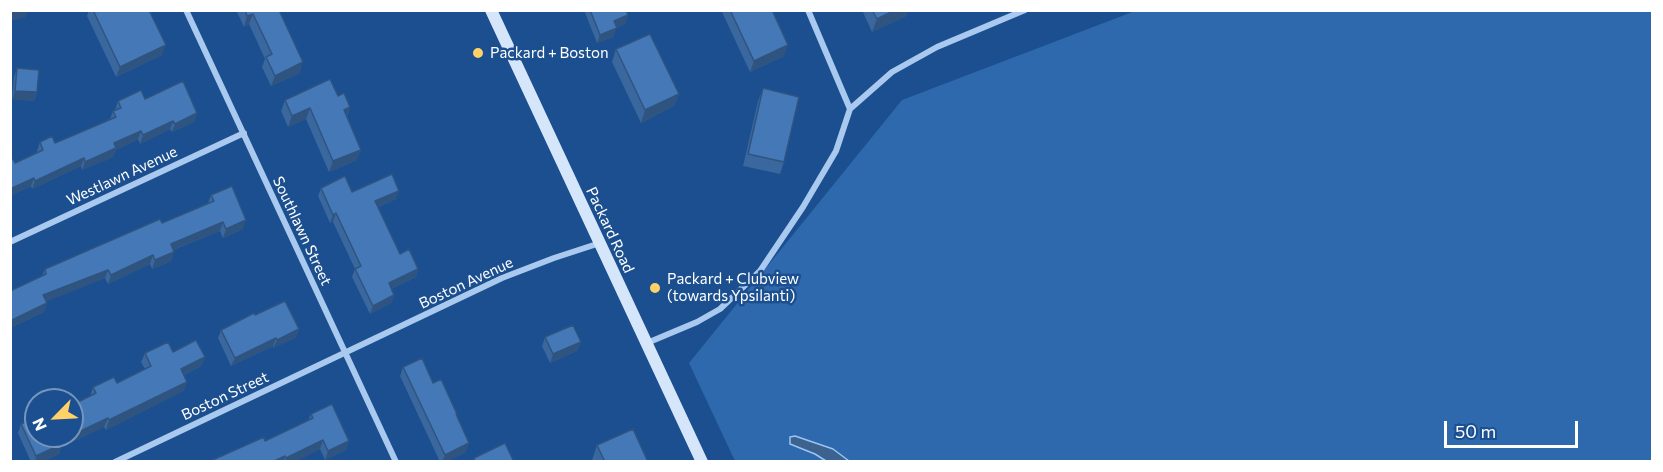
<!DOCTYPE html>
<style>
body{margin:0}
#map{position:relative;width:1663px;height:472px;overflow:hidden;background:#1b4f8f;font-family:Commissioner,sans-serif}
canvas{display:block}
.frame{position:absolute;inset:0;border:12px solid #fff;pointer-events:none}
.north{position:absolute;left:24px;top:388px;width:60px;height:60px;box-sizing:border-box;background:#1b4f8f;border:2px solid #7695bc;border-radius:50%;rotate:246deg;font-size:16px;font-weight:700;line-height:24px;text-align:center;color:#fff}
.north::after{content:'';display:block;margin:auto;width:21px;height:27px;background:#ffd166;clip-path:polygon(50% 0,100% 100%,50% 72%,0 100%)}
.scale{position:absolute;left:1444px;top:421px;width:134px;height:27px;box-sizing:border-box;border:3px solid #fff;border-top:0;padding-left:8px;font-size:18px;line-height:21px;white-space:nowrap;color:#fff;-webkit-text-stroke:4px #1b4f8f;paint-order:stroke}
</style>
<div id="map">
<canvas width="1663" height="472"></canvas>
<div class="frame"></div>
<div class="north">N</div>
<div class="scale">50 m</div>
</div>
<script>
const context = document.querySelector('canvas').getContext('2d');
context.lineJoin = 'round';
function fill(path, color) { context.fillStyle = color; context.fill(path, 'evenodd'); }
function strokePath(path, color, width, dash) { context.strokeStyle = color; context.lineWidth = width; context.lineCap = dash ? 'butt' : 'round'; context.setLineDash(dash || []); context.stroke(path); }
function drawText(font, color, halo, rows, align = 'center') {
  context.font = font + ' Commissioner,sans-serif'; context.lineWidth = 5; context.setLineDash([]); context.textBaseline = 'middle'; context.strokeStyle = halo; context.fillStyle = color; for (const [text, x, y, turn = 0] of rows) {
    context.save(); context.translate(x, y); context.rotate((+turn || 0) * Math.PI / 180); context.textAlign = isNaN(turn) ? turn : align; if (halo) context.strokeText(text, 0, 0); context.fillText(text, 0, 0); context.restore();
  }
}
const green = new Path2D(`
 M1135,11H1652V461H735L689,363L902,100Z`);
const water = new Path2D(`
 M795,436L833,449L849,461H826L815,454L790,444V437Z`);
const street = new Path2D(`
 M186,10L396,462
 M808,10L850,109
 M10,242L244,133
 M647,343L697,322L720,309L760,271L803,207L836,151L850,109L892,72L937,47L1025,10
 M115,462L502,278L554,258L600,243`);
const secondary = new Path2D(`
 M491,10L702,462`);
const wall = new Path2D(`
 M89,10H152L151,14L162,55L116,77L87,16Z
 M236,10H279L300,73L271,86L262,67L265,59L249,24L244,27Z
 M584,10H626L628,15L625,24L616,28L613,37L597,43Z
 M721,10H772L784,56L750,72Z
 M862,10H908L906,16L872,32Z
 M616,49L679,94L674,106L641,123L612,62Z
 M17,68L37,92L34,101L12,99L14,77Z
 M763,88L784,162L780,174L743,166L758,101Z
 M338,96L350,107L347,117L357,160L329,172L306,119L288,127L281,111L285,100Z
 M145,99L197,113L194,122L172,132L170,129L140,144L138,139L116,150L113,157L82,170L81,166L32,189L31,186L10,196V161L15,163L37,152V151L40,142L55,143L110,119L113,111L115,110L118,101Z
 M321,188L396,199L378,207L400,254L418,269L416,277L391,289L394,295L391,303L370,314L352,277L355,269L333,222L330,223L318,196Z
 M211,195L243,229L223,238L220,231L173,250L174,252L171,261L152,269L150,264L108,284L105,278L46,301L44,312L10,328V291L42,276L45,269L162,223L208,203Z
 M255,315L299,329L295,338L273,348V346L231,366L218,338L221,330Z
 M545,337L581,342L577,351L550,363L542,346Z
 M173,352L205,357L201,366L184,375L187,382L183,391L106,430L104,427L61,447L59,454L42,462H31L18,433L21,424L36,436L90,396L93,387L117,383L145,369L141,362L145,353Z
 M403,367L433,383L456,416L466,452L446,462H440L400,376Z
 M311,414L346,450L325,460L320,449L294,462H208L265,441L308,420Z
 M597,445L648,462H592V460Z`);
const shadedWall = new Path2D(`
 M21,10H28L26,17L10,21V13Z
 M895,10H908L906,16L872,32L877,19Z
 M253,14L249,24L244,27L247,16Z
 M628,15L625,24L611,30L614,21Z
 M617,28L613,37L597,43L600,35Z
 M166,45L162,55L116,77L120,67Z
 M788,45L784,56L750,72L754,61Z
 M303,62L300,73L271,86L275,76Z
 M15,91L37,92L34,101L12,99Z
 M679,94L674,106L641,123L645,110Z
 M350,107L346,118L344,110Z
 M310,108L306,119L288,127L292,116Z
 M197,113L194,122L172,132L175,124Z
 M173,121L170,129L140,144L143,135Z
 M141,131L138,139L116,150L113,157L82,170L85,162L114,143Z
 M361,150L357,160L329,172L333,161Z
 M84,158L81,166L32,189L35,181Z
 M34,178L31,186L10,196V189Z
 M399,191L396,199L372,209L375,201Z
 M336,213L333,222L330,223L333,215Z
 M246,220L243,229L223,238L226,229Z
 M223,222L220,231L167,252L171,244Z
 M174,252L171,261L152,269L155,260Z
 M153,255L150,264L108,284L111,275Z
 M418,269L416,277L386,291L389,283Z
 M108,270L105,278L40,304L43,295Z
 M394,295L391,303L370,314L373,306Z
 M47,303L44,312L10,328V321Z
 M299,329L295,338L273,348L277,340Z
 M276,338L273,346L231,366L235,358Z
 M581,342L577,351L550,363L553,354Z
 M205,357L201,366L177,378L181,369Z
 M187,382L183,391L106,430L109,420Z
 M108,418L104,427L61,447L59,454L42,462H35L36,456L60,440L69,436H72V435Z
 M323,440L320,449L294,462H285L286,458Z
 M349,441L346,450L325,460L328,451Z
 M469,443L466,452L446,462H442L445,455Z
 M285,456L283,462H272Z`);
const building = new Path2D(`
 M10,10H21L10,13Z
 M93,10H152L150,12L166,45L120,67Z
 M245,10H279L303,62L275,76L266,57L272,54L253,14L247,16Z
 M590,10H626L628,15L614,21L617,28L600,35Z
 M730,10H772L788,45L754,61Z
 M872,10H895L877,19Z
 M650,34L679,94L645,110L616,49Z
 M17,68L39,70L37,92L15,91Z
 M330,79L338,96L344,93L350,107L344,110L361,150L333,161L310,108L292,116L285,100Z
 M183,81L197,113L175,124L173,121L143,135L141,131L114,143L116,148L85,162L84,158L35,181L34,178L10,189V161L13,159L15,163L43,150L40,142L52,136L55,143L116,117L113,111L121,108L118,101L141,90L145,99Z
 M763,88L799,97L784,162L748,154Z
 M392,174L399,191L375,201L400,254L409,249L418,269L389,283L394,295L373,306L355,269L361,266L336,213L333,215L321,188L345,176L352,192Z
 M232,186L246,220L226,229L223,222L171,244L174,252L155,260L153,255L111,275L108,270L43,295L47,303L10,321V291L46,274L45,269L160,219L162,223L214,201L211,195Z
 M285,301L299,329L277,340L276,338L235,358L221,330L254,313L255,315Z
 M573,325L581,342L553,354L545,337Z
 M196,340L205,357L181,369L187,382L109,420L108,418L72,435V405L96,393L93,387L114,377L117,383L151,366L145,353L168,342L173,352Z
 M422,358L433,383L441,379L457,414H456L469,443L445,455L403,367Z
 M332,404L349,441L328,451L323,440L286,458L285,456L272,462H208L264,437L265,441L313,418L311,414Z
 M36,417V436H69L60,440L62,444L36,456L21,424Z
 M633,429L648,462H605L597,445Z
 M505,443L514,462H475L474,458Z`);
const markers = [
 [478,53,6,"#ffd166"],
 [655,288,6,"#ffd166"]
];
const poiNames = [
 ["Packard + Boston",490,53],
 ["Packard + Clubview",667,279],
 ["(towards Ypsilanti)",667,296]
];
const streetNames = [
 ["Westlawn Avenue",122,176,-25],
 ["Packard Road",610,230,65],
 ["Southlawn Street",302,231,65],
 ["Boston Avenue",466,283,-25],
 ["Boston Street",225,396,-25]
];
fill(green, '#2e69ad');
fill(water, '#3c6290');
strokePath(water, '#9cc4f0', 1.5);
strokePath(street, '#a9c9ee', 6);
strokePath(secondary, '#d6e6fa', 12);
fill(wall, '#3a679d');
fill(shadedWall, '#305480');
fill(building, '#4478b7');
strokePath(building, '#305480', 1.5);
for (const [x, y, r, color] of markers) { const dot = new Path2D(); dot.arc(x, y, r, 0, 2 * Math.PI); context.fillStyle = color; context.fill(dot); strokePath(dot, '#1b4f8f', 2); }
drawText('15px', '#fff', '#1b4f8f', poiNames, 'left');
drawText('15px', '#fff', '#1b4f8f', streetNames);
</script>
